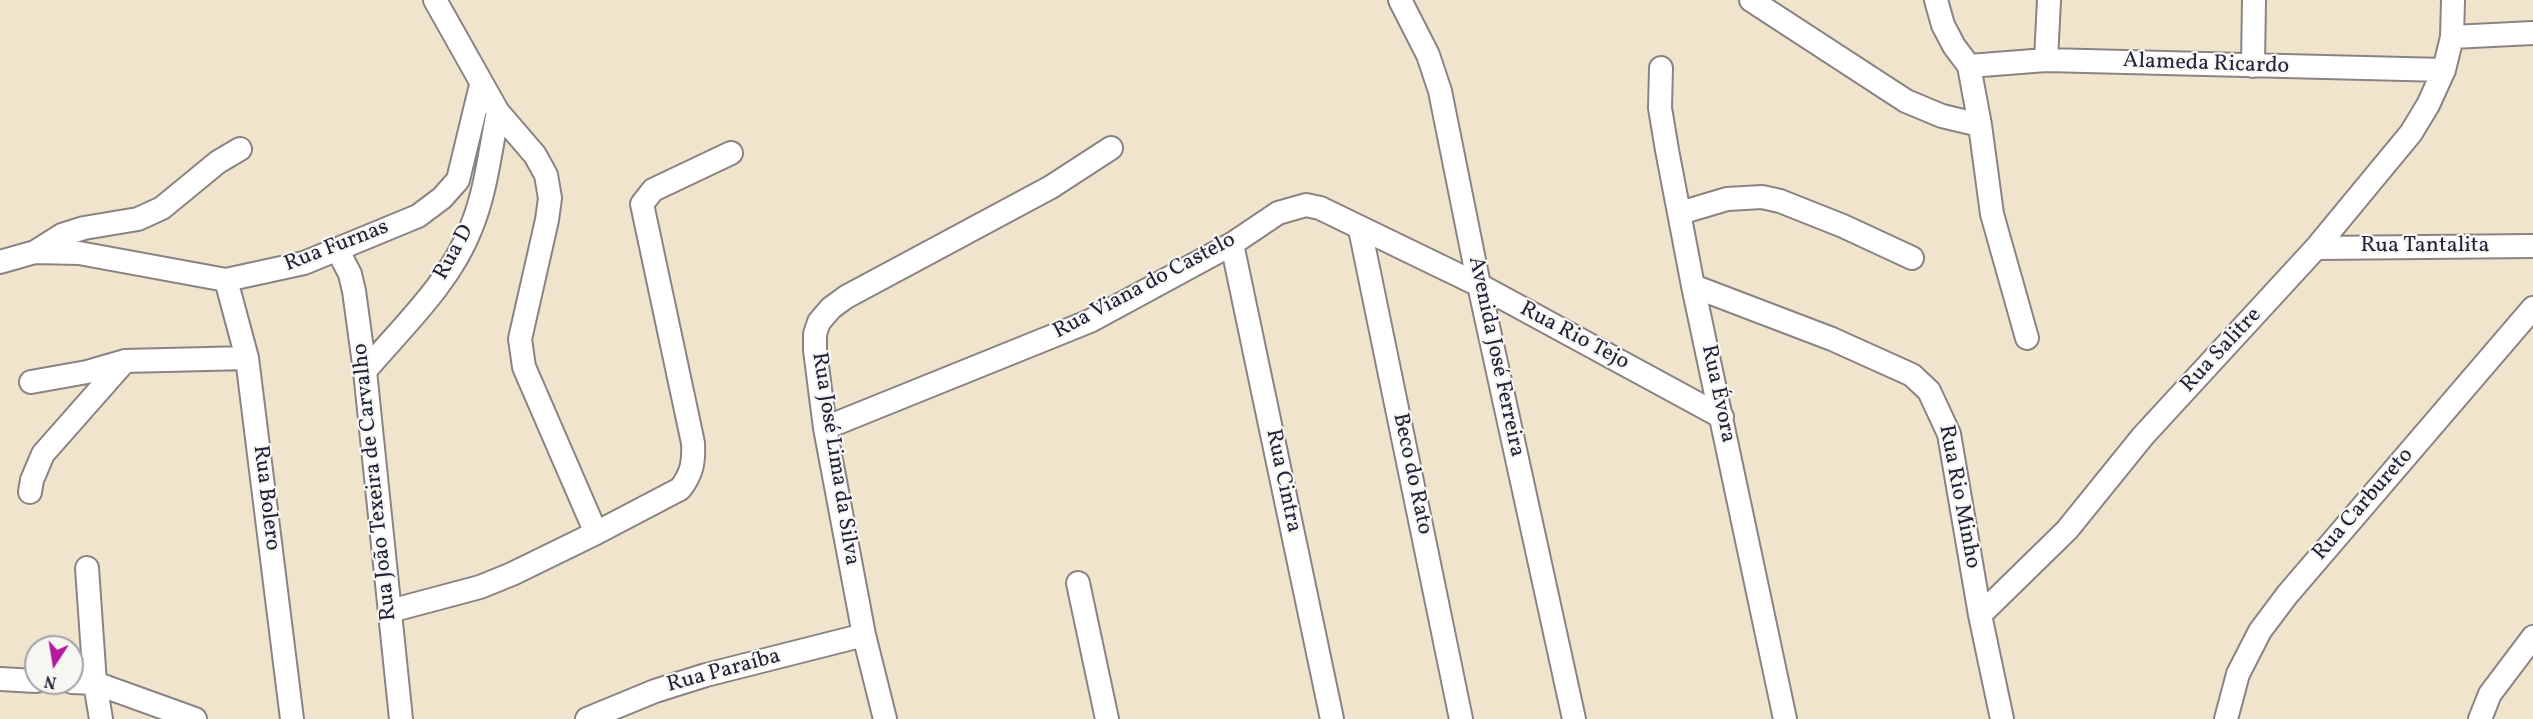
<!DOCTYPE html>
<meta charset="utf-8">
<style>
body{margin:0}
#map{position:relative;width:2533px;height:719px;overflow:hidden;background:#f1e4cd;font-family:Vollkorn,serif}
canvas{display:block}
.north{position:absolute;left:24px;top:635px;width:60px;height:60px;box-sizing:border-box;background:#f6f6f2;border:2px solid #a1a1a9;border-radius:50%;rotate:192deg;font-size:16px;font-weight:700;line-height:24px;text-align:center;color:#22223b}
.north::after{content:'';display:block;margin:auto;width:21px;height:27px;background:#b5179e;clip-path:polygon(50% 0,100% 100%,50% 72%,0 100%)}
</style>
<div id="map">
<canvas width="2533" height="719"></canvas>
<div class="north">N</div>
</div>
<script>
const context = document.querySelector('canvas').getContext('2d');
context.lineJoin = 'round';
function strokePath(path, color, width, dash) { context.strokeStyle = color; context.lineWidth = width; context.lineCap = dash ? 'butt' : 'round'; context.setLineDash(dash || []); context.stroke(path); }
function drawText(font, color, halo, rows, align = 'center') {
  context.font = font + ' Vollkorn,serif'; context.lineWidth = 4.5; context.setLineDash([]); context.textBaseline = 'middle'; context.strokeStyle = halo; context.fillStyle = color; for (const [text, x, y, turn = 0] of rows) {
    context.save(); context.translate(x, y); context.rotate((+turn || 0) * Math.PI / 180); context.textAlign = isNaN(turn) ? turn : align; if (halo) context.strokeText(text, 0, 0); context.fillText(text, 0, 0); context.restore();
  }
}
const minor = new Path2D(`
 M1400,0L1428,55L1440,91L1479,285L1574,719
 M1751,0L1906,101L1942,116L1980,125L1969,66L1954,46L1943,25L1936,0
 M2452,37L2533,33
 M2046,60L2049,0
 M1969,66L2046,60L2444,70
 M2253,66L2254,0
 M1661,68L1660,108L1667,150L1693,286L1785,719
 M1980,125L1992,214L2027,338
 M1680,213L1727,199L1762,197L1780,201L1843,226L1912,258
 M1360,229L1461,719
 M1232,244L1332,719
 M2316,248L2533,246
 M337,249L350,274L354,291L365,371L401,719
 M35,252L62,235L84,228L138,219L162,208L218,162L240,149
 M0,262L35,252L79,253L226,280L304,263L418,216L442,198L458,180L481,85
 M226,280L247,358L292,719
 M1693,286L1832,339L1912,375L1929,391L1949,434L1980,615L2002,719
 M365,371C402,327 450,283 471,228C486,192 490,151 498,112
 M31,382L87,372L125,361L247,358
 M825,428L1090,321L1232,244L1278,213L1306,205L1320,208L1479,285L1722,417
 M30,492L32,480L43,454L125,361
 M596,533L680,489C692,474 694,462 693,443L642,204L653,190L731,153
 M87,568L95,683L101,719
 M1078,583L1107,719
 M390,611L480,587L512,574L596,533L524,367L520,339L547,220L550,198L546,175L535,155L498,112L435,0
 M1980,615L2067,530L2143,436L2316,248L2411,133L2428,105L2444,70L2452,37L2453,0
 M0,679L36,681
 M72,682L95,683L195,719
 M587,719L655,691L706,675L864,635
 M885,719L864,635L825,428L815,350V334L819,322L831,308L846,297L1051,187L1111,148
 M2226,719L2238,674L2260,631L2287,595L2533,308
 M2480,719L2490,694L2533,637`);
const streetNames = [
 ["Alameda Ricardo",2206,65,2],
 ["Rua Furnas",337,247,-21],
 ["Rua Tantalita",2425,247],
 ["Rua D",455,253,-61],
 ["Rua Viana do Castelo",1145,287,-28],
 ["Rua Rio Tejo",1574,337,28],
 ["Rua Salitre",2222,351,-47],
 ["Avenida José Ferreira",1495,357,78],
 ["Rua Évora",1717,394,78],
 ["Rua José Lima da Silva",834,459,81],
 ["Beco do Rato",1411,474,78],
 ["Rua Cintra",1282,481,78],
 ["Rua João Texeira de Carvalho",376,482,-96],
 ["Rua Rio Minho",1958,497,79],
 ["Rua Bolero",265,498,83],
 ["Rua Carbureto",2364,505,-49],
 ["Rua Paraíba",724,672,-15]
];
strokePath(minor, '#8a8384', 26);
strokePath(minor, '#fff', 22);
drawText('22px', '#22223b', '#f6f6f2', streetNames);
</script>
